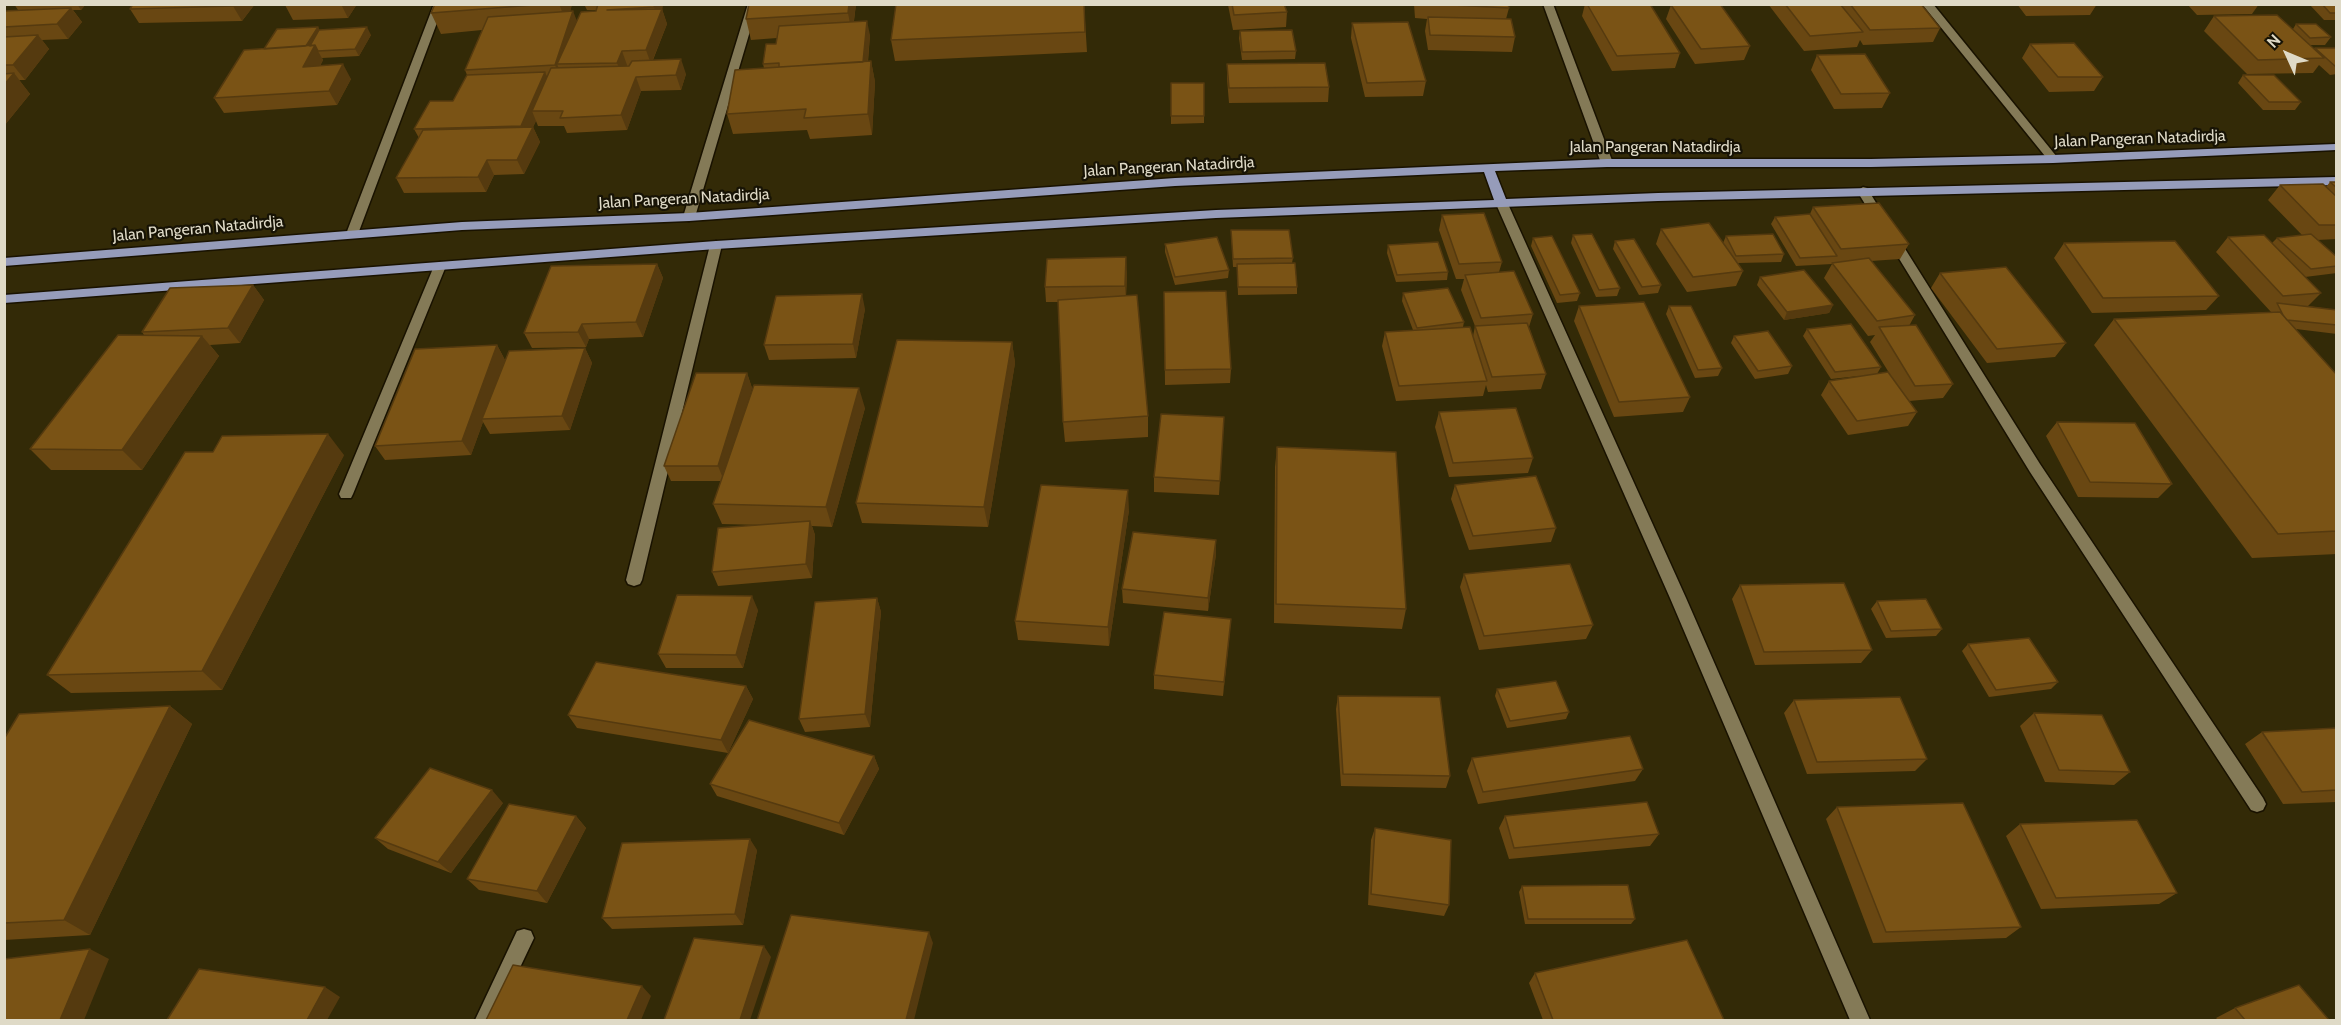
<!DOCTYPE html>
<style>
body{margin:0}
#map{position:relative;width:2341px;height:1025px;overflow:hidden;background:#332a07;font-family:Cabin,sans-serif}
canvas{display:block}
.frame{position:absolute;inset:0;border:6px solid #dfdac7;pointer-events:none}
.north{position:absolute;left:2257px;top:24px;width:60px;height:60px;-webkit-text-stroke:4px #171305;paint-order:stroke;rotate:314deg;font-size:16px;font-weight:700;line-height:24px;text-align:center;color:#dfdac7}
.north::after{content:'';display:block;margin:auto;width:21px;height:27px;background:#dfdac7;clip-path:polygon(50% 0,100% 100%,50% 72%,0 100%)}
</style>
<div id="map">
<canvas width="2341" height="1025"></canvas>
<div class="frame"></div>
<div class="north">N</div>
</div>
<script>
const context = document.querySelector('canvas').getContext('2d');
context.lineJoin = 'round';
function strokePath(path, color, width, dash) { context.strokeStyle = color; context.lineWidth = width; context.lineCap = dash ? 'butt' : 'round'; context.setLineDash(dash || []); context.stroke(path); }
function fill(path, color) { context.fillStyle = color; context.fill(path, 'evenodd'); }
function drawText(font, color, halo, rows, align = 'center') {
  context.font = font + ' Cabin,sans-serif'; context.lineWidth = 4.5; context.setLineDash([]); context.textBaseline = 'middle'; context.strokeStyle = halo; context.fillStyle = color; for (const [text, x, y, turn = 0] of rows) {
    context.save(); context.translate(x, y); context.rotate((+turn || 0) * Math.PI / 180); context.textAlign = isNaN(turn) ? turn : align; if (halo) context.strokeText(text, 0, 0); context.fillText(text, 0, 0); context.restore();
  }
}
const service = new Path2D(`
 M1922,4H1933L2057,157V161H2049Z
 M440,262L446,266L353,494L351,498H341L339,494L434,266Z`);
const minor = new Path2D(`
 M434,4H444L358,234L352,238L348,237L346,234Z
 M748,4H758L695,217L689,221L685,220L683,217Z
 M1543,4H1553L1613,163L1611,165H1603L1601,163Z
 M1863,187L1867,188L1886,219L1884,222L1880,223L1876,222L1857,191Z
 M1502,200L1508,204L1686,598L1870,1020H1850L1670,598L1496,204Z
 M1893,235L1897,236L2040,464L2263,798L2266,804L2263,810L2257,812L2251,810L2030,472L1887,239Z
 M716,241L722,245L642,580L640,584L634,586L628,584L626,580L710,245Z
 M524,929L531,931L534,938L495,1020H475L517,931Z`);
const primary = new Path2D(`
 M2336,144V150L2053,163L1871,167H1607L1495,171L1506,199L1658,193L2336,177V185L1658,201L1216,218L716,249L4,303V295L716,241L1216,210L1494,200L1484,172L1175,186L689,221L462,230L4,266V258L462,222L689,213L1175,178L1607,159H1871L2053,155Z`);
const wall = new Path2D(`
 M14,4H86L81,10H73L82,22L68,39L42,40L49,49L25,80H19L30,94L4,126V11L18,10Z
 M133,4H255L242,21L139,23L130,9Z
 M285,4H357L348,18L293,20L285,5Z
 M435,4H572L570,12L577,21L596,11V10H587L584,4H663L662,9L667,24L653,60L686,74L681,90L641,91L627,130L567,133L564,126H538L536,121L533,127L540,142L524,174L494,175L486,192L404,193L396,178L419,138L414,129L453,101L467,75L465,70L482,30L441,34L431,13Z
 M749,4H856L854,21L870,35L868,62L871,61L875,82L872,135L810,139L807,130L733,134L727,114L764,68L763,64L776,44L777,38L751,40L746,19Z
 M1084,4L1087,52L895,61L891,40Z
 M1284,4L1287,12L1286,27L1233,30L1228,5Z
 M1414,4H1508L1509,8L1506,19L1515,37L1512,52L1428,50L1425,31L1427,19L1415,18Z
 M1585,4H1650L1680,53L1675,68L1612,71L1582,16Z
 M1768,4H1921L1940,28L1933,42L1863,45L1860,40L1857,47L1804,51Z
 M2017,4H2097L2090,15L2026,16Z
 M2187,4H2259L2252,14L2197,15Z
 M2309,4H2337V20H2324Z
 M1671,5L1750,46L1744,60L1695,64L1666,19Z
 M2214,16L2293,29L2296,24L2331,37L2325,45H2310L2314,49L2337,48V74L2330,75L2319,65L2313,73L2247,74L2204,31Z
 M1352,23L1426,81L1423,96L1365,97L1351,38Z
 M318,27L319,30L371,35L359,56L322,58L323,60L320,66L351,79L337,105L224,113L214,98L264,49Z
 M1240,31L1296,51L1295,59L1242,60L1239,38Z
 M2030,44L2103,77L2094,91L2049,92L2022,58Z
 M1817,55L1890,93L1882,108L1834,109L1811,70Z
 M1227,64L1329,87L1328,102L1229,103L1227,79Z
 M2243,75L2301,102L2295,110H2263L2238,83Z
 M1171,83H1204V123L1171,124Z
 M2330,182H2337V239L2317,240L2337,257V273L2305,277L2321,293L2308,306L2337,310V334L2296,329L2337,375V554L2252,558L2094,345L2114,319L2271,312L2216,252L2228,237L2272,243L2277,238L2302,235L2268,200L2280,185L2326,187Z
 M1813,207L1909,244L1900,259L1871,261L1915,315L1909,326L1953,384L1943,398L1909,401L1917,412L1908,426L1848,435L1821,395L1829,381L1859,376L1831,379L1803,336L1807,329L1881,367L1877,374L1891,376L1870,342L1875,335L1868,336L1824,278L1832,264L1796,266L1771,224L1775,217L1810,214Z
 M1442,215L1502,262L1499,272L1533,314L1529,327L1546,374L1541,389L1488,392L1486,385L1483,396L1396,401L1382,346L1385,332L1413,330L1402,301L1403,293L1464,322L1463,327L1473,336L1475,326L1461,290L1464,279H1456L1439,230Z
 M1661,229L1723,243L1726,236L1784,254L1781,262L1738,263L1743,271L1736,286L1687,292L1656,244Z
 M1231,230L1293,258L1292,263L1297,287V294L1238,295L1237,267H1233Z
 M1573,235L1620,288L1617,296L1596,297L1571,243Z
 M1533,238L1580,293L1577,301L1557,303L1531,246Z
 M1615,241L1661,285L1658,293L1639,295L1613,249Z
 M2064,243L2219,296L2206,310L2092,313L2054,258Z
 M1165,244L1229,270L1228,278L1175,285L1165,252Z
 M1388,245L1448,272L1447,280L1396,282L1387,253Z
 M657,264L663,278L643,337L589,339L586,347L532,348L524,333Z
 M1127,272L1126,295L1148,416V437L1065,442L1063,422L1058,302H1046L1045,287Z
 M1940,273L2066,343L2055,357L1987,363L1931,288Z
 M1760,277L1833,305L1829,313L1784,320L1757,285Z
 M253,285L264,300L240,343L210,345L219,356L142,470H51L30,449L144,335L142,332Z
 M1164,292L1231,369L1230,383L1165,385Z
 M1579,306L1690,397L1683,412L1614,417L1574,321Z
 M1669,306L1722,368L1718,376L1695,378L1666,314Z
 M865,309L856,358L769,360L764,345Z
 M1734,336L1792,366L1788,374L1755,379L1731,343Z
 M1012,342L1015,363L988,527L862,523L856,503Z
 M497,345L505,360L585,348L592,363L570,430L490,434L483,422L471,455L385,460L375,446Z
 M747,373L752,388L744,415L865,408L832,527L812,526L815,535L812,578L718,586L712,572L762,525L722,524L713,504L721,481H671L664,466Z
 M1439,412L1533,458L1528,473L1449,477L1435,427Z
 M1224,417L1219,495L1154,492V477Z
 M2057,422L2172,484L2158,498L2078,497L2046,436Z
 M1277,447L1406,609L1402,629L1274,623L1275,467Z
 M344,455L222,690L71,693L47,675Z
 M1455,485L1556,528L1551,542L1469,550L1451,499Z
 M1129,510L1109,646L1018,640L1015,621Z
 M1216,540V554L1208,611L1123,603L1122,589Z
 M1464,574L1593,625L1586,639L1479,650L1460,587Z
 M1740,585L1872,650L1861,663L1755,665L1732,599Z
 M877,598L881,612L870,727L805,732L799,719Z
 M1877,601L1942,629L1936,636L1886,638L1871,609Z
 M758,610L743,668H666L658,654Z
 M1231,619L1223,696L1154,689V675Z
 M1968,644L2058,682L2051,689L1989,697L1962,651Z
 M746,686L753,699L728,753L577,728L568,715Z
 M1497,689L1569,712L1566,719L1507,728L1495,696Z
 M1338,696L1450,776L1446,788L1341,786L1336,709Z
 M1794,700L1927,759L1915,771L1807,774L1784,713Z
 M170,706L192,724L90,935L4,940V739Z
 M2034,713L2130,772L2114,785L2045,782L2020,726Z
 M2337,728V802L2283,804L2245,744L2262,732Z
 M874,756L879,769L844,835L717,796L710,784Z
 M1472,758L1643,769L1635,781L1478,804L1467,771Z
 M503,803L451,873L388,849L375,838Z
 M1837,807L2021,927L2006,938L1873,943L1826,819Z
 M576,816L586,828L547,903L479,890L467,879Z
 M1505,816L1659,834L1650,846L1509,859L1499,828Z
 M2020,824L2177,893L2159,904L2041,909L2006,836Z
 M1375,828L1449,905L1444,916L1368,905L1371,840Z
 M757,850L743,925L612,929L602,918Z
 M1522,886L1635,919L1631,924H1525L1519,892Z
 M1535,973L1724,1020H1543L1529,983Z
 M2235,1008L2329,1020H2218L2216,1018Z`);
const shadedWall = new Path2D(`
 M77,4H86L81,10Z
 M234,4H255L242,21L233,6Z
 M341,4H357L348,18Z
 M559,4H572L567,24Z
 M655,4H663L662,10V9L667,24L651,64L646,50L658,19L654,7Z
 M849,4H856L852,34L848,13Z
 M71,8L82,22L68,39L57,24Z
 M573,11L579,26L557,64L562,76L561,79L555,65Z
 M867,21L870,35L866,80L863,66Z
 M318,27L322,35L315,46L323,60L312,81L303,67L302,52Z
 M367,27L371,35L359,56L355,49Z
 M38,35L49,49L25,80L13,65Z
 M622,51L627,65L623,77L617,63Z
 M681,59L686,74L681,90L676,75Z
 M871,61L875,82L872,135L868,114Z
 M343,64L351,79L337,105L329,91Z
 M545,72L552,87L532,111L536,121L533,127L540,142L524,174L517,160L527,140L521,126Z
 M14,73L30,94L4,126V85Z
 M636,77L641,91L627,130L621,115Z
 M487,160L494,175L486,192L478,177Z
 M1126,257L1127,272L1126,301L1125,286Z
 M657,264L663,278L643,337L636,322Z
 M253,285L264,300L240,343L228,328Z
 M862,294L865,309L856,358L853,344Z
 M1833,305L1829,313L1784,320L1787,312Z
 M582,324L589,339L586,347L578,332Z
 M202,336L219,356L142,470L122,450Z
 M1012,342L1015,363L988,527L984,507Z
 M497,345L505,360L482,419L483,422L471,455L462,441Z
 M585,348L592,363L570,430L562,416Z
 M747,373L752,388L724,481L718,466Z
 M859,388L865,408L832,527L826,507Z
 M328,434L344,455L222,690L202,671Z
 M1128,490L1129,510L1109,646L1108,627Z
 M810,521L815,535L812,578L806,564Z
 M1216,540V554L1208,611V598Z
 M752,596L758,610L743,668L736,655Z
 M877,598L881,612L870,727L865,714Z
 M1231,619L1230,632L1223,696L1224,682Z
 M746,686L753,699L728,753L721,740Z
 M170,706L192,724L90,935L64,920Z
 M874,756L879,769L844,835L839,823Z
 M492,790L503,803L451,873L438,862Z
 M576,816L586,828L547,903L537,891Z
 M750,839L757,850L743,925L735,914Z
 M929,932L933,943L914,1020H906Z
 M764,946L771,957L750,1020H740Z
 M90,949L109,959L84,1020H60Z
 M642,986L651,996L641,1020H627Z
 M325,987L340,997L327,1020H307Z`);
const building = new Path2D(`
 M133,4H234L233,6L130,9Z
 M285,4H313L285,5Z
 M435,4H546L431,13Z
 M598,4H655L654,7L607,10L662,9L646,50L622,51L617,63L557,64L581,12L596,11Z
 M749,4H849L848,13L746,19Z
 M896,4H1084L1085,32L891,40Z
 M1232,4H1284L1287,12L1234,15Z
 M1434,4H1508L1509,8Z
 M1587,4H1650L1680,53L1617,56Z
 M1720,4L1750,46L1701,49L1671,5Z
 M1785,4H1840L1863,32L1810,36Z
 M1850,4H1921L1940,28L1870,30Z
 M2322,4H2337V13H2330Z
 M71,8L57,24L4,27V11Z
 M573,11L555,65L465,70L488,17Z
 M2277,15L2324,58L2258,60L2214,16Z
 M1428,17L1511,19L1515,37L1430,35Z
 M867,21L863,62L779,67V63L763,64L766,44H776L779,26Z
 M1408,22L1426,81L1367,83L1352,23Z
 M2296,24H2316L2331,37L2310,38Z
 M318,27L306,46L264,49L277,29Z
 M367,27L355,49L318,51L315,45L310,46L319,30Z
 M1292,30L1296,51L1242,52L1240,31Z
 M38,35L13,65H4V37Z
 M2074,43L2103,77H2058L2030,44Z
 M315,45L303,67L343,64L329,91L214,98L244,50Z
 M2315,48H2337V67H2336Z
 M1865,54L1890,93L1841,94L1817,55Z
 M681,59L676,75L636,77L621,115L560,118L563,111H532L551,68L629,66L632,61Z
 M871,61L868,114L804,118L806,109L727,114L735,70Z
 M1325,63L1329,87L1229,88L1227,64Z
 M545,72L521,126L414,129L430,101H453L467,75Z
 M14,73L4,85V74Z
 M2243,75H2274L2301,102H2269Z
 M1171,83H1204V116H1171Z
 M533,127L517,160H487L478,177L396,178L423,130Z
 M2330,182H2337V188Z
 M2323,184L2337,197V225H2319L2280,185Z
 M1879,203L1909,244L1841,249L1813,207Z
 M1484,213L1502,262L1459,264L1442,215Z
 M1810,214L1837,256L1800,258L1775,217Z
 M1709,223L1743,271L1693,277L1661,229Z
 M1231,230H1289L1293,258L1233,259Z
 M1592,234L1620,288L1599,290L1573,235Z
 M1773,234L1784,254L1736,256L1726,236Z
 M2311,234L2337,257V266L2311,269L2277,238Z
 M2264,235L2321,293L2283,296L2228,237Z
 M1552,236L1580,293L1560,295L1533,238Z
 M1217,237L1229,270L1175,277L1165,244Z
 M1634,239L1661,285L1642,287L1615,241Z
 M2175,241L2219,296L2103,298L2064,243Z
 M1438,242L1448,272L1397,275L1388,245Z
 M1126,257L1125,286L1045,287L1047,259Z
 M1869,258L1915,315L1877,321L1832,263Z
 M1295,263L1297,287H1238L1237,264Z
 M657,264L636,322L582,324L578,332L524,333L551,266Z
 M2006,267L2066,343L1997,349L1940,273Z
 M1804,270L1833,305L1787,312L1760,277Z
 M1514,271L1533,314L1481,318L1465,275Z
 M253,285L228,328L142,332L170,288Z
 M1448,288L1464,322L1417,328L1403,293Z
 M1226,291L1231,369L1165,370L1164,292Z
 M862,294L853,344L764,345L776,296Z
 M1137,295L1148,416L1063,422L1058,300Z
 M1644,302L1690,397L1619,402L1579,306Z
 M2277,303L2337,310V325L2287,320L2283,315Z
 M1669,306H1691L1722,368L1698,370Z
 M2280,312L2337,375V531L2278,534L2114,319Z
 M1527,323L1546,374L1492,377L1475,326Z
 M1851,324L1881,367L1835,372L1807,329Z
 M1916,325L1953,384L1915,386L1879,327Z
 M1470,327L1487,381L1399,386L1385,332Z
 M1768,331L1792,366L1758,371L1734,336Z
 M118,335L202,336L122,450L30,449Z
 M897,340L1012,342L984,507L856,503Z
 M497,345L462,441L375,446L415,349Z
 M585,348L562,416L482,419L509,351Z
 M1888,372L1917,412L1857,421L1829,381Z
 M696,373H747L718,466H664Z
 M754,385L859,388L826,507L713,504Z
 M1516,408L1533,458L1453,463L1439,412Z
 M1161,414L1224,417L1220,481L1154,477Z
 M2057,422L2135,423L2172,484L2090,482Z
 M328,434L202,671L47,675L185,452H213L222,436Z
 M1277,447L1396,452L1406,609L1276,604Z
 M1536,476L1556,528L1473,536L1455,485Z
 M1041,485L1128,490L1108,627L1015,621Z
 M810,521L806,564L712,572L718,528Z
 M1133,532L1216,540L1208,598L1122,589Z
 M1570,564L1593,625L1484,636L1464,574Z
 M1844,583L1872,650L1764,652L1740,585Z
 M677,595L752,596L736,655L658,654Z
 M877,598L865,714L799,719L815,602Z
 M1926,599L1942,629L1891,631L1877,601Z
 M1164,612L1231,619L1224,682L1154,675Z
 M2029,638L2058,682L1996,690L1968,644Z
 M596,662L746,686L721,740L568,715Z
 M1556,681L1569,712L1510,721L1497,689Z
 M1338,696L1440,697L1450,776L1343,774Z
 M1900,697L1927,759L1817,762L1794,700Z
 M170,706L64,920L4,923V739L19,714Z
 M2034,713L2102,715L2130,772L2059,770Z
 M749,720L874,756L839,823L710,784Z
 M2337,728V790L2302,792L2262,732Z
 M1630,736L1643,769L1483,792L1472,758Z
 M430,768L492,790L438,862L375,838Z
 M1647,802L1659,834L1514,848L1505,816Z
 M1963,803L2021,927L1886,932L1837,807Z
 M509,804L576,816L537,891L467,879Z
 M2137,820L2177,893L2056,898L2020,824Z
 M1375,828L1451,840L1449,905L1371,894Z
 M750,839L735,914L602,918L622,843Z
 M1628,885L1635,919H1528L1522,886Z
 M791,915L929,932L906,1020H757Z
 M694,938L764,946L740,1020H664Z
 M1687,940L1724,1020H1553L1535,973Z
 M90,949L60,1020H4V959Z
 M513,965L642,986L627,1020H486Z
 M199,969L325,987L307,1020H167Z
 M2299,985L2329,1020H2245L2235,1008Z`);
const farStreetnames = [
 ["Jalan Pangeran Natadirdja",2140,139,-2],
 ["Jalan Pangeran Natadirdja",1655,147],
 ["Jalan Pangeran Natadirdja",1169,167,-3],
 ["Jalan Pangeran Natadirdja",684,199,-3],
 ["Jalan Pangeran Natadirdja",198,229,-5]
];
strokePath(service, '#191200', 3);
strokePath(minor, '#191200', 3);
strokePath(primary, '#191200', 3);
fill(service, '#847a57');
fill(minor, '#847a57');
fill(primary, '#969cba');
fill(wall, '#694712');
fill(shadedWall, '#553a0f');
fill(building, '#7a5315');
strokePath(building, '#553a0f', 1.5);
drawText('16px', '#dfdac7', '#171305', farStreetnames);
</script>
